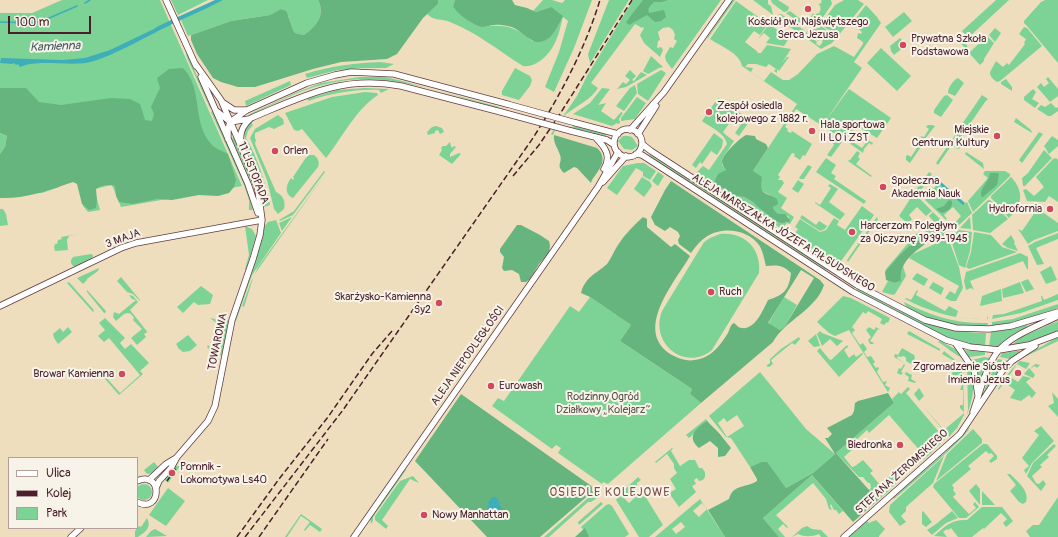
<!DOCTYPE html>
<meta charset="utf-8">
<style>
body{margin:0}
#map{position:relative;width:1058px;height:537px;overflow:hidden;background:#eedebd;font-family:Pangolin,sans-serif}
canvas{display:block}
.legend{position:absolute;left:8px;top:457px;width:130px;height:72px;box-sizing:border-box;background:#f7f3e8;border:1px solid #b29e9c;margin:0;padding:5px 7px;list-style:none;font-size:12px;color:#4a1f2b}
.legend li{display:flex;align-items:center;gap:8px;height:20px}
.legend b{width:20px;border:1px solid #b29e9c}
.scale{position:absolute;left:8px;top:16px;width:83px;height:18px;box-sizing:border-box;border:2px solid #4a1f2b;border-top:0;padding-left:5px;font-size:12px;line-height:14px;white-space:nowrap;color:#4a1f2b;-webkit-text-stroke:3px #f7f3e8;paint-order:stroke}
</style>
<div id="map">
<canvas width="1058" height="537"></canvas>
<ul class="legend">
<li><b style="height:5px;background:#fff"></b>Ulica</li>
<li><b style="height:5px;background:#4a1f2b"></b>Kolej</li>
<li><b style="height:11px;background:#7dd396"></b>Park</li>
</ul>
<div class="scale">100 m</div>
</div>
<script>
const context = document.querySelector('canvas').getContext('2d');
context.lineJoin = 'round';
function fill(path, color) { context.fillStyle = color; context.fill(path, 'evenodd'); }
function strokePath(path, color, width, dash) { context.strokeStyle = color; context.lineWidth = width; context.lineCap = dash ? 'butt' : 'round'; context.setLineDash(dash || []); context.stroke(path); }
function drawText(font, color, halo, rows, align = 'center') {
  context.font = font + ' Pangolin,sans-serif'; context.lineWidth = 4; context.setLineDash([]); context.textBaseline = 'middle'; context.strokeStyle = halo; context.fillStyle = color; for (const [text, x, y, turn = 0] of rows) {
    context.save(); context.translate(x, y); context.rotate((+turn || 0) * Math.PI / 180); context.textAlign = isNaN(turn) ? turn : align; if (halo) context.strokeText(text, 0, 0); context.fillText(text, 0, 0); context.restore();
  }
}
const green = new Path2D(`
 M62,0H160L242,186L121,207L112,185L94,189L100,210L88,212L83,206L84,202L76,180L64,182L59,187L42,193H19L0,182L32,139L0,127V13H32Z
 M171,0H208L178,15Z
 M221,0H318C326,15 316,26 304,35L295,33L290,25L289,17L282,9L270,15L231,21L188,36L181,20Z
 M438,0H455L453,6L482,27C503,24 516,26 532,41L551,7L536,12L533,11L543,0H552L562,3L565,0H592L574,48L554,92L545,87L559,52L568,21L563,17C561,23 560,31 557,38C552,52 538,68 523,66C499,51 476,32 450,22C441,18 435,22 427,14L438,4Z
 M609,0H629L590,63L588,54Z
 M633,0H721L672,69L666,61L665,56L670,47L673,48L677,41L674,39L675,35L673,30L669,27L663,28L658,32L660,40L658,41L657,48L661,47L663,50L660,57L644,43L640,35L644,28L642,27V28L635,24L591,83L598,88C590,100 580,104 569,112C561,117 556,127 553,135L551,134L577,96L587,76Z
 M733,0H735L708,38H707Z
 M753,0H768V4L771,6L773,15Z
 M771,0H778L789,7L788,11L784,12L772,3Z
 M821,0H831L832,4L823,17L814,18L811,17L813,13L814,15L818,13L819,14L820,10L821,11L820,7L821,6L818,5L822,2Z
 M844,0H858L864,4L838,36L821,25L827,17L832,20L827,16L835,5Z
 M996,0H1009L968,38L962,31Z
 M1045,0H1058V63L1027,26L1024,23V21L1041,2Z
 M736,1L768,24L760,35L754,31L745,42L758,52L757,53H761L767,45L791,49L782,63L787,57H789L779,71L777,69V73L774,71L776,69L769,64L766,67L756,64H748L745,67L753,68L751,72L764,81L771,72L783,80H789L798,74L817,54L834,46L854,57L863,44V42L857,38L858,33L861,34L862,32L853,24V22L866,5L877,17L881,23L854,62L862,68L824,123L849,89L891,118L877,138L856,125L847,138L862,148L868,140L873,143L872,145L869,143L864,149L863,153L845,140L830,141L835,134L796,109L785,127L788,129L787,131L791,133L792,131L812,144L805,156L803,155L800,160L794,156L795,154L792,153L778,175L780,177L778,180H782L784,183L778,192L787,198L781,208L794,217L790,224L787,223L789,218L788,216L776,214L773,207L775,205L770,195L762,191L753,171L797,104L742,66C740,53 720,46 710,39Z
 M790,11L803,21L800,23L786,13Z
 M904,12L912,21L893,37L885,27Z
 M781,14L805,31L804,37L775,16Z
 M821,20L817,25L806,27V22Z
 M769,24L789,38L784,46L766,43L770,38L764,33L758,39Z
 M821,26L837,37L832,43L821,49L805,37L806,32L817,42L816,44L820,46L823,41L820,39L818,41L807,31L819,28Z
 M1024,27L1027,28L1042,46L1000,81L997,82C993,79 990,77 990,72L996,61L1003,67L1007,63L1009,65L1025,44L1024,43L1026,39L1019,34Z
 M995,28L1001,33L995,42L989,35Z
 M961,33L972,45L967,41L965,43L968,47L966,48L964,47L957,38Z
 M987,36L994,43L984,59V61L980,65L970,54V52Z
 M900,38L906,45L894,55L891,51L890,46Z
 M881,48L911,76L897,91L867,63Z
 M187,53L211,108H210L187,58L186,54Z
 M651,56L663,67L659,68L648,74L643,71Z
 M380,62L394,64L386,68H364L338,70L307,78L305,74C330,66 354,63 380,62Z
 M515,68L530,76L532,80L530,86L519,100L502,95V91Z
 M630,70L636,76L632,80L634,81L641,72L647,75L626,87L617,89L623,82L626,84L630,80L625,76Z
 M661,70L666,73L648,101L638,94L637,84Z
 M360,77H384L398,80L499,107L498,108C440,92 382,68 322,85C297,91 274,104 251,115L250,114L295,93L321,83Z
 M1048,77L1058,89V96L1050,102L1037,87L1041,83L1044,87L1049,83L1046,79Z
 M958,78L964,83L955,96L948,93C948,88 953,80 958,78Z
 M1006,79L1012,87V91L1001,84V82Z
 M290,81L291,85L246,106L245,101Z
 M635,85L637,93L624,111L616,106L630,88Z
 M365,88L389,89L381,93L379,90C355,89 332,93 309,101L307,99L337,90Z
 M602,88L610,89L598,105L606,103L601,111L614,120L621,112L623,113L619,119L620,123L618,124L617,123L612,126L573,114L590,103Z
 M1033,89L1036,92L1032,99L1039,103L1035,108L1024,100V97Z
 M365,92L377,93L378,95C356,109 342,138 326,158L302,129L298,131L294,130L285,113L332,97Z
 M947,95L953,100L941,117L934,113V110L944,96Z
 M982,95L988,99L985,102L961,137L969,142L967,148L962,147L958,149L954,147L958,130Z
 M637,97L646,103L635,119L621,121V118Z
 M718,98L746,117L745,119L749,122L739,136L735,133L742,123L734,117L723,132L726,135L734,141L722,159V165L726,170L717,177L714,182L722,188H725L728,194L744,197L753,202L772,219L787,223L782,229L696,173L703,166L709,170L727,144C725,133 710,127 702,121Z
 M1051,103L1056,108L1058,107V111L1051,116H1048L1037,109L1041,105L1045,107Z
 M212,111L246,185L253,210H249V200L244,185L211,112Z
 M278,115L283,119L284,124L274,129L269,127L255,133V139H256L255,144L276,192C283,195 286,202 284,209L278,214L274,209L267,180L250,138L255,129Z
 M1016,118L1031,130L1032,133L1014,122Z
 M251,122L253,125L248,131L246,138C258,158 265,182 270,205L264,207C263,197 262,186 259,176C254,161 235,136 251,122Z
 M928,125H932L935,126L924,140L920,136L924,137L929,129L926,127Z
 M436,126L442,128L444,132L440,134L438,130L435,131V133L428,135L427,132L432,127Z
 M573,126L606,134V136L572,128Z
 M1039,132L1043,134L1022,163L1019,160Z
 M0,133L7,136L5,147L0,154Z
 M714,133L723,140L722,147L717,155L711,151L702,164L700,162L696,168L692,165Z
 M956,134L953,143L938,165L936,163Z
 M623,136H628L632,137L638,146L632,150L624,149L618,141Z
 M1052,136L1058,140V146L1049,154L1044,146Z
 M233,137H234L252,179L254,188L232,139Z
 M918,139L923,144L910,163L906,160V156L908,155L911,157L920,143Z
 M450,142L451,146L452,148L454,146L456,147L450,154V157L459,153L461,154L452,164L439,155L442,150L441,148L443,146H446Z
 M832,142H842L831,157L827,155L834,145Z
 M1044,150L1052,158L1025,186H1023L1022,178L1028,173Z
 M857,151L860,153L858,157L860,159L856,164L872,176L871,177L848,161L849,160H850Z
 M966,152L983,163L984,169L965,154Z
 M309,155H314C318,158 320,162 318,167L293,198C284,194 286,185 291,178L293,180L294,178L293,177L305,159Z
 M650,155L827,269L826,270L649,156Z
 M826,158L836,165L831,173L836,176L834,179L866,201L864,204L816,172Z
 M1056,158L1058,160V202L1049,196L1045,202L1027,201L1023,190L1026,189L1034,196L1044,187L1036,177L1053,159Z
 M638,163H644L656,171L650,180L643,176V172L636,168L617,195L607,188L623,166Z
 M808,165L812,167L804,179H800L799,178Z
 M324,171L325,172L293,215L280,221L279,220L294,211Z
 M985,171H1005L1010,174V176L973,212L968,201L988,178L983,174Z
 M658,172L664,176L658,186L652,181Z
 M929,172L932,174L919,193L916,190Z
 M326,173L254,275L244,307L242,306L251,282L258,267Z
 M642,177L650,182L652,186L644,197L634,189Z
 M1011,177C1025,192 1022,205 1009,218L997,205V204L991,198V196Z
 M798,180L804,184L798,193L792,189Z
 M938,183L963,204L967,202L972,213L956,228L953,225L961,216L953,207L944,215L947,219L946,220L925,200Z
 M830,184L838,189L829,202L845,214L840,220L815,203V202L820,205L831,188L828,186Z
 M914,193L932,211L926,216L917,207L909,215L912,219L908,224L899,216Z
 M988,200H990L1008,219L990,233L973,230L972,215Z
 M862,206L874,215L839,264L834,263L793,236L798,229L795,227L800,219L820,232L826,230L834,218L839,221L837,225L845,230Z
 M1033,206H1043L1041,211L1058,223V231L1034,240L1028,244L1018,229L1022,231L1036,211H1037L1038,210Z
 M0,209H3L6,214L8,225L0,226Z
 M933,212L944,223V225L942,226L943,227H945L947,236L933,243L930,239L916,240L904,251L885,272L886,269L916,234L920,232L923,234L935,223L929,216Z
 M802,215L816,225L819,221L827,226L825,229L820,231L800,218Z
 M292,217L282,231L279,223Z
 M877,217L878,219L848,262L847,260Z
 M970,217L971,229L960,228Z
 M276,220L281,233L252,275L236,321H235L256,260L264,227L268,222Z
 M245,226L252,229L256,236L246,270L245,269L249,255Z
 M959,230L972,232L970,251L965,268L959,265L950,237Z
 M974,232L991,235L1002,247L1017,252L969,269L966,267L971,252Z
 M1058,233V239L1036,248L1044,264L1037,265L1028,246L1035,242Z
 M79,234L69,236L67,240L68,250L55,251L54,247L55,244H57L58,240L62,239L61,237Z
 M720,234C744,231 762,249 759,273L712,350C686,372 649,344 662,311L704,242L710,238Z
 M1011,235L1015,242L1014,243L1018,251L1008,248L1002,244Z
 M948,238L959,267L963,288L956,301H951L945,298L950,291L955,294L959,286L909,258L913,254Z
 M1020,253L1028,257V270L1027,269L1023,261L970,281L974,290L971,288L966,290L964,281L966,272Z
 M91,254L93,255L92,259L76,266H73L71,263V260L73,257Z
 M903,266L906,276L895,294L893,295L882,292L888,281L894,283L901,281L900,276Z
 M1051,266L1057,280L1046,284L1040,272Z
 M99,268L98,271L87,279V280L83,284L77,278Z
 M917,273L928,279L924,286L912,279Z
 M121,277L140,300V301L133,294L127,292L117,281Z
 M1028,279L1034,289L1026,292L1021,282Z
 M69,282L93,309L94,311L93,312L67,283Z
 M933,282L944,288L941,295L929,288Z
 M1020,282L1024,293L1003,298L1002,289Z
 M201,286L213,295L210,304L198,305L194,302L183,313L177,307Z
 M857,288C901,312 935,333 986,333L985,347L963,344L943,336L856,290Z
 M1001,289L1002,301L980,306L982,296Z
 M87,290L106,311L105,313H104L87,292Z
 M917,290L918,291L916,295L945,311L949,306L958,311L956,317L973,319H987L988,315V319C956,320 933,313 905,299L906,298L911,300Z
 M1058,294V300L1021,313L992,319L993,315L1004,314L1042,301L1041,296H1042L1044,300Z
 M129,295L133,296L138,302L130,310L149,334L147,332L144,334L146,337L137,345L131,338L142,329L133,320L134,318L131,314L128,313L124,314L116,321L113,317L114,312L119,314L136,300L132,299Z
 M843,296L851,298L890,318L888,323L887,322L884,325L880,323L882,319L868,311L866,314L863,312L852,327L855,330L852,333L860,345L863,343L867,349L864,352L867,357L871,356L875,362L873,364L876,368L878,367L879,368L877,372L883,382L887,381L885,385L890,388L888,392L849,330L835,336L829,333L817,322Z
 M590,297L631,325L620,341L692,389L690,394L701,403L608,484L603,482L602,484L558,453L561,448L556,445L552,449L492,406L498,398L504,401L570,306L579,312Z
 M784,297L797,305L785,326L780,330L768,324Z
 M904,302C931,316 957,324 988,323L987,327C977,326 966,327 956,325C945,323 906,314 904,302Z
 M1058,304V308C1036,316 1015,323 992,326V322L1013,319Z
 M105,318L125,338L120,343L125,349L131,344L149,363L140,371L143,374L119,395L99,372L103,375H104L120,393L140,375L109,338L104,342L98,336L105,330L99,323Z
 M210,318L224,321V329L218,356H217L207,347L208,345L216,354L218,353L223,328Z
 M227,320L229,321L222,354L220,356L225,321Z
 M1058,321V331L1029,342L1012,345L1021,337Z
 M1026,325L1028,327L1014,335L999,347H989L991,332L1006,330Z
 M68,327L72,332L58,344L54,338L53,334L60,328L63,332Z
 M869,327L874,330L876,327L881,330L878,329L870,341L874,343L873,344H870L868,340L871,337L866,330Z
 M820,331L822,333L843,341L837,346L830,339L822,346L817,334Z
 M909,331L940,349V351L907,334Z
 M816,334L820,346L814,347L808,341Z
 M188,335L197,345L190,351L183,352L178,348V347L176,344Z
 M799,337L800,339L795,345L792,343L771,360L773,364L769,367L766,366L770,363V359L781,349Z
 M1058,337V341L1020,359Z
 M940,341L955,349L962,357C955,356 946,346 938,342Z
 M847,345L848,347L844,350L849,358L854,354L856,357L862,353L863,354L839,377L817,351L820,348L829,359L831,360Z
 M902,348L914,355L915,358L911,364L906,361V358L904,356L900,357L898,356L897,358L906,364L894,357L895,354L898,355Z
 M965,350L985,352V355L969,357Z
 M944,351L954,359L963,374L964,412L960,408V405H963V390H960L962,385L952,374L953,370L950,367L954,361L942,354Z
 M1017,351H1021L1010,359L1000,357L1002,353Z
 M984,357L991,358L979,383L977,369L972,360Z
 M998,359L1008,361L997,373L980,401L992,372Z
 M1020,361L1030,363L1026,369L1017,364L1009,376L1018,382L1023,376L1031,378L1026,382L1036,393L1032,398L1029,395L1021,401L1010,398L1015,390L1004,382L999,390L998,389C1004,379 1011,369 1020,361Z
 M967,362C978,382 973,396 967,416L968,409Z
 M904,364L905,365L901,372L905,374L906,372L912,375L911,379L916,382L915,383L908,381L909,377L903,373L901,375L897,373L899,368L901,369Z
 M1035,364L1040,365L1037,368L1035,366L1030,369L1035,375L1033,378L1024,374L1029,368L1030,369Z
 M760,372L806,429L835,454L813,473L786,488L779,479L761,462L750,467L731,438L726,437L709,416ZM737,415L744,426L727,437L718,423L724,418L727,422Z
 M908,387L910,389L906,393L945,439L928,456L907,472L905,471L909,470L927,456L922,451L921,452L889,415L869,433L867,430L853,443L856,446L844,457L852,467L855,466L863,460L873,471L870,473L880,485L885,481L891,489L853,522L878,500L869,490L871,488L870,483H868L863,477H859L836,453L894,403L892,399L899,392L901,394Z
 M919,388L924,396L919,401L914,394Z
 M1052,392L1058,399V417L1048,406L1054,403Z
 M922,405L944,430L963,414L964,413V415L957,428L949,437Z
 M706,419L708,422L689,438L686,435Z
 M1041,426L1054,441L1032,463L1026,474L1024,470L1029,466L1022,458L1039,435L1034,431Z
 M970,427C969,435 905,490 894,499L893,498L943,454Z
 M973,429L982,439V443L936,481L947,454Z
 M983,444H987L997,456V459L991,463L989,461L994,456L991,453L989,454L986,451L968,466L971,469L952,485L954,488L953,490L956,494L953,497L969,514L976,508L973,504L975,502L979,507L966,518H959L933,487L934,484Z
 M1054,444L1056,446L1047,455L1049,457L1040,465L1042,467L1032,476L1036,483L1039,484L1043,480L1046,484L1041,491L1027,476L1033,463Z
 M672,448H673L671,451L680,466L689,460H695L699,468H702L705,472V477L703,480L699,481L697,478L694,480L696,484L692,486L696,492L679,507L669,493L676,489L670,479L677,473L674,468V464L667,454L656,463L655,462Z
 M944,456L933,483L906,507V511L901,516L906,522L900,526L889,512L890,505Z
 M154,462L159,468L153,473L147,474L144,470Z
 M175,466H180L168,483L164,479Z
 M405,468L406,470L373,517V521L371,524L370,518Z
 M1007,474H1010C1017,481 1030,491 1026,502L1023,504L1019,502L1010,491L1016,485Z
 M812,475L843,511L839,514L836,510H834L831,504L830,506L832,510L829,509L826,499L813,483L776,515L788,527L787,528L783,524L778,529L785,537H779L763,518Z
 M892,475L898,482L892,487L886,480Z
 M413,476L419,483L410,479L382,520L388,526L386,529L375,520V516L400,481Z
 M638,477L641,480L637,483V486L624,498L629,503L642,491L663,525L649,537H639L616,500L623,491Z
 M976,484L980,489V505L969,491Z
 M136 492a8 8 0 1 1 16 0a8 8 0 1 1-16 0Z
 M168,488L185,501L166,526L149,515Z
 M982,491L995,505H982Z
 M592,496L597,498L591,502H588L549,537H544L589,497Z
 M1058,497V537H1030L1026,531L1033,525H1039Z
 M700,499L725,537H655ZM702,503L707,509L699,517L693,511ZM681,522L685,527L676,534L672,529Z
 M601,502L603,504L579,525L578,522Z
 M609,504L612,506L629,534L625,537H589L581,527L606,505Z
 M982,507H1002L1013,521L1006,527L1003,523L1007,519L1001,513L984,529L983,528L972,537H958L951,528L948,530L947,529L943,532L947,537L934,536C944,527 952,519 967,520Z
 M923,511L932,522L926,527L922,524V512Z
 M952,511L958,518L946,523L932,535L927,530L936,524Z
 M301,514L322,529L320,532L310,525L305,531L304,530L310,522L301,516L287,537H285Z
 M147,518C152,528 145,532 138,537H135V531L139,526L141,527Z
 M876,520L885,529L879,536V537H849L867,521L869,523Z
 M807,526L812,529L821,530L828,537H821L819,534C812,537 804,537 798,534L792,537L802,528Z
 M155,529L167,536L146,537L151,531Z`);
const forest = new Path2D(`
 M318,0H438V4L423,18L397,54L387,59L341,62L313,69L255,87H238L221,82L213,78L197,54L191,40V35L231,21L270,15L281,9L286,11C290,18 290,26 295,33L304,35C316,26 326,15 318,0Z
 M455,0H512L515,5L527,8L536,12L551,7L563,16C557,27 552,41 539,42C531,43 520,30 512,27C508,26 499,24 494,25C491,25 486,27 482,27C473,25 457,14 453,6Z
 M643,0H668L662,2H654C651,5 647,8 649,13L664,10L666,17L661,21L655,22L647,15L629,25L626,22Z
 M183,68C204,89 191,123 212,145C216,149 223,151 228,154L236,180L234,187L229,193L218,196L199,195L172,200L157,199L133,204L119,202L116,196L115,186C107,184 103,185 96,189L97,200L96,208L89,210L82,204L77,184L73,182C50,190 25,199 0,198V154L5,147L7,136L0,133V88H26L39,102L61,105L111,98L130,99L140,104L145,120L152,121L154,114L151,107L160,88L157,78L169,69Z
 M554,135L597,148C609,159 599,170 592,180L591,183L577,168L574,167L564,173C555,164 563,164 560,155C558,148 553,143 554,135Z
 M746,135L755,136L756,139L766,144L768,148L753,171L762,177C759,196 764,191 777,199L778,204L773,207C776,215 778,214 785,214L790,220L789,222L782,223L775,221L757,206L753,202L744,197L731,195L725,188H718L715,186L714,182L718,174L726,170C724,167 722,165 722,161C723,154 740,138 746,135Z
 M990,173H997L999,174L997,185L983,197L981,196C980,187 989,182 990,173Z
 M671,181L820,280L824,285C816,310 785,320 773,342L701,403L690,394L692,389L620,341L631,325L590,297L581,293C585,277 596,274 607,264C611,259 614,251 618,245C625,234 634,225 643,217L647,219V227L671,247L675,244L690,256C675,282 632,331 672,355C684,362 696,362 707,356C716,351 723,341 728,333C730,329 730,325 734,323C737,325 738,328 742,328C755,330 763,310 768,300C783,295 789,291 791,273C783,265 777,265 766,266C764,258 763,251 759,245C748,229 721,226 706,237C700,241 695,247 691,253L679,244L678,240L680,236L678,232L670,227L665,231L655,225L651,217L665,190ZM801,270L814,278L785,326L780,330L768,323Z
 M949,200L952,201C953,208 948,211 942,213L936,209L944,206Z
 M517,225H521L540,235L549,241L550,246L549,253L539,264L530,279L526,282H521L519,274L512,270L504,271L502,268L504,257L500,252V249Z
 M922,239L930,240C916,252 899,260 901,281L894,283L886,280L885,272C895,261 908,243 922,239Z
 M888,393L894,403L836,453L878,500L853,522L812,475L763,518L779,537H725L708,510L729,499C733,484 746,488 757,481V479L750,467L761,462H767L786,488L813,473L835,454L825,438H828L832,434L827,428L852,415L854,411L855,403L858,401Z
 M461,394L590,485L592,487V491L595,493H591L540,537H487L415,461Z
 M707,421L719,433L731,448L725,456L718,457V448L710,441L699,448C686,437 696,428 707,421Z
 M585,528L589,537H575Z`);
const water = new Path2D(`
 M215,0H223C202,11 180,20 158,31C137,42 115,54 94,61C73,68 40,58 20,67L18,64L16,65L14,63L12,64L0,63L1,58L62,60L85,58L110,50L154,29C157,26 164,24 169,21Z
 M934,176L965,203L963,205L938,183L935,186L930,182Z
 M492,497H495L498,499L500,506L504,511L502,514H499L493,511L487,512L489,501Z`);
const stream = new Path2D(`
 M85,3L90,0
 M0,22L32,23L40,22L77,6`);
const tertiary = new Path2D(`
 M166,0L196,66
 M201,77L248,184L258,213
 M222,102L234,110H247
 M218,112L230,122L249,119
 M576,123L618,134
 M614 143a14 14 0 1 1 28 0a14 14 0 1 1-28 0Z
 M630,130L664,92L729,0
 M571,131L607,140L613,144
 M638,134L656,106
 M595,137C605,147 612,156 604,169
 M228,139V129L230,122L247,110L307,83L335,75L351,72L394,74L507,104
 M241,142C239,132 243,125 251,118C304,96 342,75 401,86L501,112
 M642,144L651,151L857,285L925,320L956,328L989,329L1011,326L1058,312
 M636,154L642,155L853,292L946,340L970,347L999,350L1029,345L1058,334
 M603,182L626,156
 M0,306L121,248L136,243L262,220
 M956,344L974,370L978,395
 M973,412C979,395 987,363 999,350C1014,334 1038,326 1058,316
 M149,480L166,464L176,458
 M137,481C163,469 162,515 137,502
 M156,488L159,481L171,468L177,457L208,421L215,406L232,320L253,259L260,235L262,220L258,190L254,178L243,151L221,100L194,62
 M71,537L81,528
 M354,537L598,187L618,152
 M844,537L960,434L1003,370L1012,361L1035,346`);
const rail = new Path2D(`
 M513,176L539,145L558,117L632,0
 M167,481L177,467
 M237,537L279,479L328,417L372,354L392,331
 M245,537L343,410L533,138C561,94 585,49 600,0
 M259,537L328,439`);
const tertiaryBridge = new Path2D(`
 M507,104L576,123
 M501,112L571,131`);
const markers = [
 [808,9,4,"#d1495b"],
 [903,45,4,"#d1495b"],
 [709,112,4,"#d1495b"],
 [812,131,4,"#d1495b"],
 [997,136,4,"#d1495b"],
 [275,151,4,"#d1495b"],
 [883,187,4,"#d1495b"],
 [1050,209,4,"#d1495b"],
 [852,232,4,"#d1495b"],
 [711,292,4,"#d1495b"],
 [439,303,4,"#d1495b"],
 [1018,373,4,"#d1495b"],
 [122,374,4,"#d1495b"],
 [491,386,4,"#d1495b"],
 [900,445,4,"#d1495b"],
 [172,473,4,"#d1495b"],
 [424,515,4,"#d1495b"]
];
const poiNames = [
 ["Kościół pw. Najświętszego",808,22,"center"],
 ["Serca Jezusa",808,35,"center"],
 ["Prywatna Szkoła",911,39],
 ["Podstawowa",911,52],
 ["Zespół osiedla",717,106],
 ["kolejowego z 1882 r.",717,119],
 ["Hala sportowa",820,125],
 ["II LO i ZST",820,138],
 ["Miejskie",989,130,"right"],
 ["Centrum Kultury",989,143,"right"],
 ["Orlen",283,151],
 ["Społeczna",891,181],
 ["Akademia Nauk",891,194],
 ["Hydrofornia",1042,209,"right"],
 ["Harcerzom Poległym",860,226],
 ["za Ojczyznę 1939-1945",860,239],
 ["Ruch",719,292],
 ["Skarżysko-Kamienna",431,297,"right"],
 ["Sy2",431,310,"right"],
 ["Zgromadzenie Sióstr",1010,367,"right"],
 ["Imienia Jezus",1010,380,"right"],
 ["Browar Kamienna",114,374,"right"],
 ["Eurowash",499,386],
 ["Biedronka",892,445,"right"],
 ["Pomnik -",180,467],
 ["Lokomotywa Ls40",180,480],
 ["Nowy Manhattan",432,515]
];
const streetNames = [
 ["11 LISTOPADA",253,173,68],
 ["ALEJA MARSZAŁKA JÓZEFA PIŁSUDSKIEGO",783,233,32],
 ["3 MAJA",123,239,-20],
 ["TOWAROWA",218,342,-78],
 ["ALEJA NIEPODLEGŁOŚCI",468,356,-55],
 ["STEFANA ŻEROMSKIEGO",902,472,-42]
];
const parkNames = [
 ["Rodzinny Ogród",603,397],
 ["Działkowy „Kolejarz”",603,410]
];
const waterNames = [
 ["Kamienna",55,47,-2]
];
const neighbourhoodNames = [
 ["OSIEDLE KOLEJOWE",610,493]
];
fill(green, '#7dd396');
fill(forest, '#66b57f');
fill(water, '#3eaeb8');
strokePath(stream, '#3eaeb8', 1.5);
strokePath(tertiary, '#633c41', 7);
strokePath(tertiary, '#fff', 5.5);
strokePath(rail, '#4a1f2b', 1.5, [6, 3]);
strokePath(tertiaryBridge, '#633c41', 7, []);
strokePath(tertiaryBridge, '#fff', 5.5);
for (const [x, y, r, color] of markers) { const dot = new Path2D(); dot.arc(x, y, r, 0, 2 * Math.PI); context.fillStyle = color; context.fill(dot); strokePath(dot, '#f7f3e8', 1.5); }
drawText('11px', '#4a1f2b', '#f7f3e8', poiNames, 'left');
drawText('11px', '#4a1f2b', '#f7f3e8', streetNames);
drawText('11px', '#59554b', '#f7f3e8', parkNames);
drawText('italic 12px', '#455863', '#f7f3e8', waterNames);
context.letterSpacing = '1px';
drawText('12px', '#7e4b40', '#f7f3e8', neighbourhoodNames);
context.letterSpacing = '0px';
</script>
